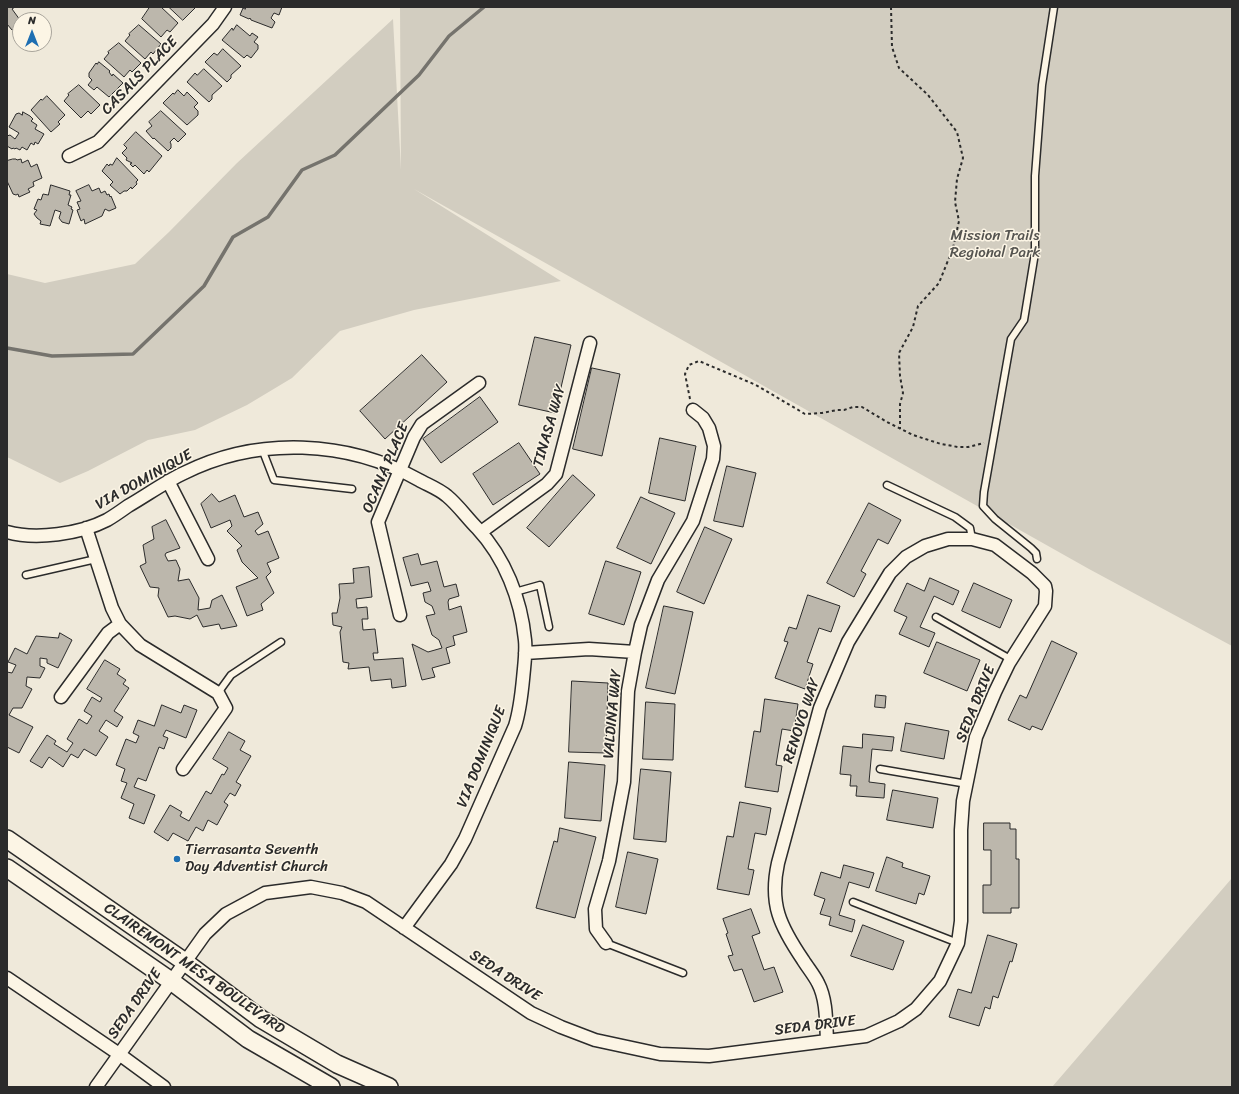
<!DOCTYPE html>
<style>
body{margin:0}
#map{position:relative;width:1239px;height:1094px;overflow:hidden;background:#efe9da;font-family:Sriracha,sans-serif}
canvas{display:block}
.frame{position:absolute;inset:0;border:8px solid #2b2b2b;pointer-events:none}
.north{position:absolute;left:12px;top:12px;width:40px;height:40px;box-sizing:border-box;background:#fcf5e5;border:1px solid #a8a49b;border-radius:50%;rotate:0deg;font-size:11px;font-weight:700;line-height:16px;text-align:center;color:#2b2b2b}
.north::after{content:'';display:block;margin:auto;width:14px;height:18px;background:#1f6fb2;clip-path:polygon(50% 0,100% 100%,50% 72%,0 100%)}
</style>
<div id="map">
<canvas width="1239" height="1094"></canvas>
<div class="frame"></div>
<div class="north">N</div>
</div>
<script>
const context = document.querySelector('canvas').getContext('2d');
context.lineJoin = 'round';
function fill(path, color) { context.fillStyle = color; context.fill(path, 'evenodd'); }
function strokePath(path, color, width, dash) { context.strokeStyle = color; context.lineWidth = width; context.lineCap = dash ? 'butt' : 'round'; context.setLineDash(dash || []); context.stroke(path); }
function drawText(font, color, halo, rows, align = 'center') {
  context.font = font + ' Sriracha,sans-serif'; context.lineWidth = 3; context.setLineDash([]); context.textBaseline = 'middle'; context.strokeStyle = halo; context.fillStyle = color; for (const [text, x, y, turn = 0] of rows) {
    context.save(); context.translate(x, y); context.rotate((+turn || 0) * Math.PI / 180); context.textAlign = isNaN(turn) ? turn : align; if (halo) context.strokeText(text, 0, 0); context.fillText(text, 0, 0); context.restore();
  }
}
const green = new Path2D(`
 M400,7H1232V646L1089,569L414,189L561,281L414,310L340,331L292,378L247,405L195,430L148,440L88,471L60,483L7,457V274L45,283L135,264L169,232L237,163L393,19L401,170Z
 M1232,878V1087H1052Z`);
const stream = new Path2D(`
 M7,348L52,356L133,354L204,286L233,237L268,217L302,170L335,155L419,75L449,36L484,7`);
const building = new Path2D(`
 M7,7H15L12,9L20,20V23L12,30L7,24Z
 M150,7H161L178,23L170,32L167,30L161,37L142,19Z
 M169,7H196L183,20Z
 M246,7H282L279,15L274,13L271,18L275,22L272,28L251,20L250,18L249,19L240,15L243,8L245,9Z
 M139,25L161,44L153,54L151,52L145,59L125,41L130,35L129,34Z
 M237,25L250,36L252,33L258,37L254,42L258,45V49L251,58L247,55L244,58L222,40L232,28L233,30Z
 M119,43L141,63L132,72L130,70L124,77L104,59L109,53L108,52Z
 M223,49L241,66L231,75V78L227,82L205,62L214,53L217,55Z
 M99,62L110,71L109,72L112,76L113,74L123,83L109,97L97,87L94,90L88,85L92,80L89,77V73L96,63L97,64Z
 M204,69L222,86L212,95V99L209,102L187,82L195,73L197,75Z
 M79,85L100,105L91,114L88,111L81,118L64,101L69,95L68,94Z
 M178,90L184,96L187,92L198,103L194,107L198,111V115L187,125L163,103L173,93L174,94Z
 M47,96L65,115L58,122L60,124L51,132L31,110L41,99L42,100Z
 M161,111L186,134L178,142L174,138L170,142L171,144V148L168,151L154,138L153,139L146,131L152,126L149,122Z
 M23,112L30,116L33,119L31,121L37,125L35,129L44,134L38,144L35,142L34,145L31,143L27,150L22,147L20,150L16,148L15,149L13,148L12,149L7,146V136L10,135L15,139L19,133L9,127L16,114L19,113L22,115Z
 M136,132L162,156L149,172L147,170L144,174L135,165L133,167L130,164L132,163L126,160L127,158L122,153L127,148L124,145Z
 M117,158L138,180L136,182L137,184L132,189L131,187L127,191H124L120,194L110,185L113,182L102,171L107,164L109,166L110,164L112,165Z
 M13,159H16L17,160L21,159L22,163L28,160L31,167L37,164L42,178L33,182L34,186L28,189L30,192L19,197L18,194L16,195L13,194L7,181V173L8,172H7V161Z
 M51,185L70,191L69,195H71L68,205L72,207L71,209L73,210L69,224L62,222L59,218L61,212L55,210L50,226L40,224L41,221L37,218L34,214L37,210L34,209L38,199L41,200L43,194L48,195Z
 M89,185L92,191L99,188L101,193L105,191L107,195L109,194L110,197L111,196L116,208L109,211L105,209L102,216L85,224L84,219L81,221L78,213L77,210L80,209L77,202L81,201L76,191Z
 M535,337L571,345L555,413L519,405Z
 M422,355L447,382L385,439L360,411Z
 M592,368L620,374L602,456L573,449Z
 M480,397L498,422L441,463L423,439Z
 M660,438L696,446L685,501L649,493Z
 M519,443L540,474L493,505L473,474Z
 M727,466L756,473L743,527L714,521Z
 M573,475L595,495L549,547L527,528Z
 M212,494L219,502L235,495L244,517L258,512L263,524L255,531L258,535L268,531L279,558L267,563L271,572L266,577L274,593L261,604L263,610L247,616L236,587L258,578L242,562L237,550L242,546L227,531L232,526L230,520L211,528L201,504Z
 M641,497L675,513L651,564L617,548Z
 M869,503L901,520L888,544L878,539L861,571L866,574L854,597L827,583Z
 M166,520L180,548L166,553L165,555L168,561L176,560L180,569L178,581L189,579L199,598L198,610L210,608L212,600L222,595L237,626L221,629L219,624L203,627L197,615L190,619L175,616L168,617L158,596L159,588L150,587L140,566L146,563L143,545L154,539L152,527Z
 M705,527L732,539L704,604L677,592Z
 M418,554L421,565L437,561L444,587L456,584L459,596L449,599L448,602L449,610L461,606L467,632L453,636L455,645L446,648L450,663L432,668L435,677L422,680L412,644L428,652L442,648L439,640L432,635L426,616L435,614L432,606L425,602L423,593L431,591L428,582L411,586L403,558Z
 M606,561L641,572L624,625L589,614Z
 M369,567L372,597L356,599L357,608L367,607L368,619H362L363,630L375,629L378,653H373L374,660L403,658L406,686L392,688L391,679L371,681L369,667L348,669L349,663L343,662L340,632L342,627L333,625L332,613H337L340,598L339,584L354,583L353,569Z
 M930,578L959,591L953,605L934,596L920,627L935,633L929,647L899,634L907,617L894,611L907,583L924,591Z
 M974,583L1012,600L1000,628L962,611Z
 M808,595L840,606L831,632L819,628L807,662L813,664L805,689L775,678L788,642L784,641L789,627L796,629Z
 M664,606L693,612L675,694L646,688Z
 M60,633L72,640L58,668L47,663V659L40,658V666L45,668L40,678L27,677L26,686L32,689L22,708H13L9,715L33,727L19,753L7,747V672L12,673L16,665L8,662L15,648L27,654L36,636L58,638Z
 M1052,641L1077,653L1042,730L1032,726L1030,730L1008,720L1020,695L1026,698Z
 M937,642L980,660L967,691L924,673Z
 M105,660L120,669L117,674L126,680L123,684L129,688L114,711L123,717L117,727L106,720L99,731L108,737L96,756L84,749L78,758L71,754L63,767L49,757L42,768L30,761L47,735L56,741L54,744L67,752L73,743L67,739L79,719L87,724L92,716L84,711L92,697L100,702L102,698L87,689Z
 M572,681L608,683L606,753L569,752Z
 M876,695L886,696L885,708L875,707Z
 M765,699L798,704L794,731L782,729L776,765L782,766L778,792L745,787L754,731L760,732Z
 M646,702L675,704L673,760L643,759Z
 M162,705L181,713L184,705L197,710L186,738L166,730L163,736L168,738L164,749L159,747L146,781L138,778L134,787L155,795L144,824L129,818L134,804L121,798L127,783L121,781L125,769L116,765L126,739L136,743L139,736L133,733L138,720L154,726Z
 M906,723L949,731L944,759L901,751Z
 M229,732L245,741L240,750L251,756L236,782L241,785L235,796L230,793L224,802L228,805L217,825L208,820L203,831L196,827L188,841L173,833L168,841L154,832L170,805L182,812L180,816L189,821L206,791L211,794L222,774L224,775L228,768L213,759Z
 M863,734L894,737L892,751L872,749L869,782L885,784L884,798L856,796L857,786H850L851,775L840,774L843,746L862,748Z
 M569,762L605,765L601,821L565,818Z
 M641,769L671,772L666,842L634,839Z
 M893,790L938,798L933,828L887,820Z
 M740,802L771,808L766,835L755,833L748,869L754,870L749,895L717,889L727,836L733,837Z
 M984,823H1010V829H1016V859H1019V908H1011V913H983V885H991V850H984Z
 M560,828L596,837L575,918L536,908L554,841L557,842Z
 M628,852L658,859L646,914L616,907Z
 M887,857L903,863L902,867L930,876L924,895L919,893L916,904L876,891Z
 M844,865L874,873L869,888L849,882L839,915L855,920L852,932L829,925L831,917L820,914L825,899L814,895L821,872L840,878Z
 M751,909L760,933L752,936L764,970L774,967L783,992L754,1002L742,969L734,971L728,956L733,955L726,934L728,933L723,919Z
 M863,925L904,941L893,970L851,956Z
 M988,935L1017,944L1012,962L1010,961L998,998L993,996L990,1009L985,1007L979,1026L949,1017L958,989L971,993Z`);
const path = new Path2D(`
 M891,7L892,47L899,68L928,95L957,132L963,158L957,179L955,202L959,221L953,248L939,283L918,306L913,327L899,353L900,376L903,393L900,404V429
 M690,399L685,374L689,365L699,361L756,385L805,414L822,413L837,410H844L853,407H862L887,422L913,435L941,444L958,447H968L984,443`);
const lane = new Path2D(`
 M262,449L274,480L352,489
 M887,485L955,517L970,528L972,539
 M1037,559L1036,553L1031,548L995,519L983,506L984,492L1011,339L1024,320L1035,253V176L1042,85L1054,7
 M26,575L96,559
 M515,592L540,585L549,627
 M936,617L1012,660
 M218,693L231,675L281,642
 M880,769L967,784
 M853,902L958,943
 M606,943L683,973`);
const street = new Path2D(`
 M69,156L98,142L213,24L225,7
 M168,481L208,559
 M86,528L112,608L120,624L140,645L218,693L226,708L183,769
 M7,532C36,540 80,534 107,520C114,516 121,511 128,506C147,495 165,482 184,473C258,436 348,440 419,480C428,485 439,489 447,496C458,505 467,518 477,528C505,558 521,599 525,640C526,649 525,659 524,669C522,689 521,707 515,726L465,839L451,864L404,928
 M481,532L547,484L556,474L590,343
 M400,615L378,522L414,437L422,424L479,383
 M525,653L589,649L635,652
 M61,697L108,633L120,624
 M606,943L596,929L595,909L609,861L624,782L628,691L635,652L641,625L658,580L693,521L713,459L714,446L709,428L703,418L693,410
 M7,978L119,1054L164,1087
 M96,1087L205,934L226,914L265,893L311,887L342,893L366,902L531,1013L561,1027L595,1040L660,1054L709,1056L866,1036L899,1021L916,1009L940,981L958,943L961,921V830L963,801L976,737L995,692L1009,663L1045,606L1046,591L1045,586L1032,573L995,545L972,539H948L925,546L906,557L890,573L848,642L820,708L778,863C769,904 780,926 803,960C808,968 814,975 818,983C827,1000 826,1023 827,1041`);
const secondary = new Path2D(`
 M7,839L185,962L261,1019L337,1064L389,1087
 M7,868L171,981L248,1039L331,1087`);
const markers = [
 [177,859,4,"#1f6fb2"]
];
const streetNames = [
 ["CASALS PLACE",140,76,-46],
 ["TINASA WAY",550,426,-74],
 ["OCANA PLACE",386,468,-67],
 ["VIA DOMINIQUE",144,480,-29],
 ["SEDA DRIVE",976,704,-68],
 ["VALDINA WAY",613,714,-85],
 ["RENOVO WAY",802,721,-72],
 ["VIA DOMINIQUE",482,757,-68],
 ["CLAIREMONT MESA BOULEVARD",194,969,35],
 ["SEDA DRIVE",505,976,33],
 ["SEDA DRIVE",135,1004,-55],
 ["SEDA DRIVE",815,1026,-7]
];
const parkNames = [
 ["Mission Trails",995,236],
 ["Regional Park",995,253]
];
const poiNames = [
 ["Tierrasanta Seventh",185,850],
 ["Day Adventist Church",185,867]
];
fill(green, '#d2cdc0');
strokePath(stream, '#75736d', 3.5);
fill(building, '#bcb7ac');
strokePath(building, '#2b2b2b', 1);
strokePath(lane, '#2b2b2b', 9);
strokePath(street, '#2b2b2b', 15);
strokePath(secondary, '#2b2b2b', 20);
strokePath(path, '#2b2b2b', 2, [3, 3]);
strokePath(lane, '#fcf5e5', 6);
strokePath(street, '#fcf5e5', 12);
strokePath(secondary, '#fcf5e5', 17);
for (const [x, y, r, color] of markers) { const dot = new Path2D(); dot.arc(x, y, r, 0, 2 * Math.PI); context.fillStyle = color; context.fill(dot); strokePath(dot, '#fcf5e5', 1.5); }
drawText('15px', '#2b2b2b', '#fcf5e5', streetNames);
drawText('15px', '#555450', '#fcf5e5', parkNames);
drawText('15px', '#2b2b2b', '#fcf5e5', poiNames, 'left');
</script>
